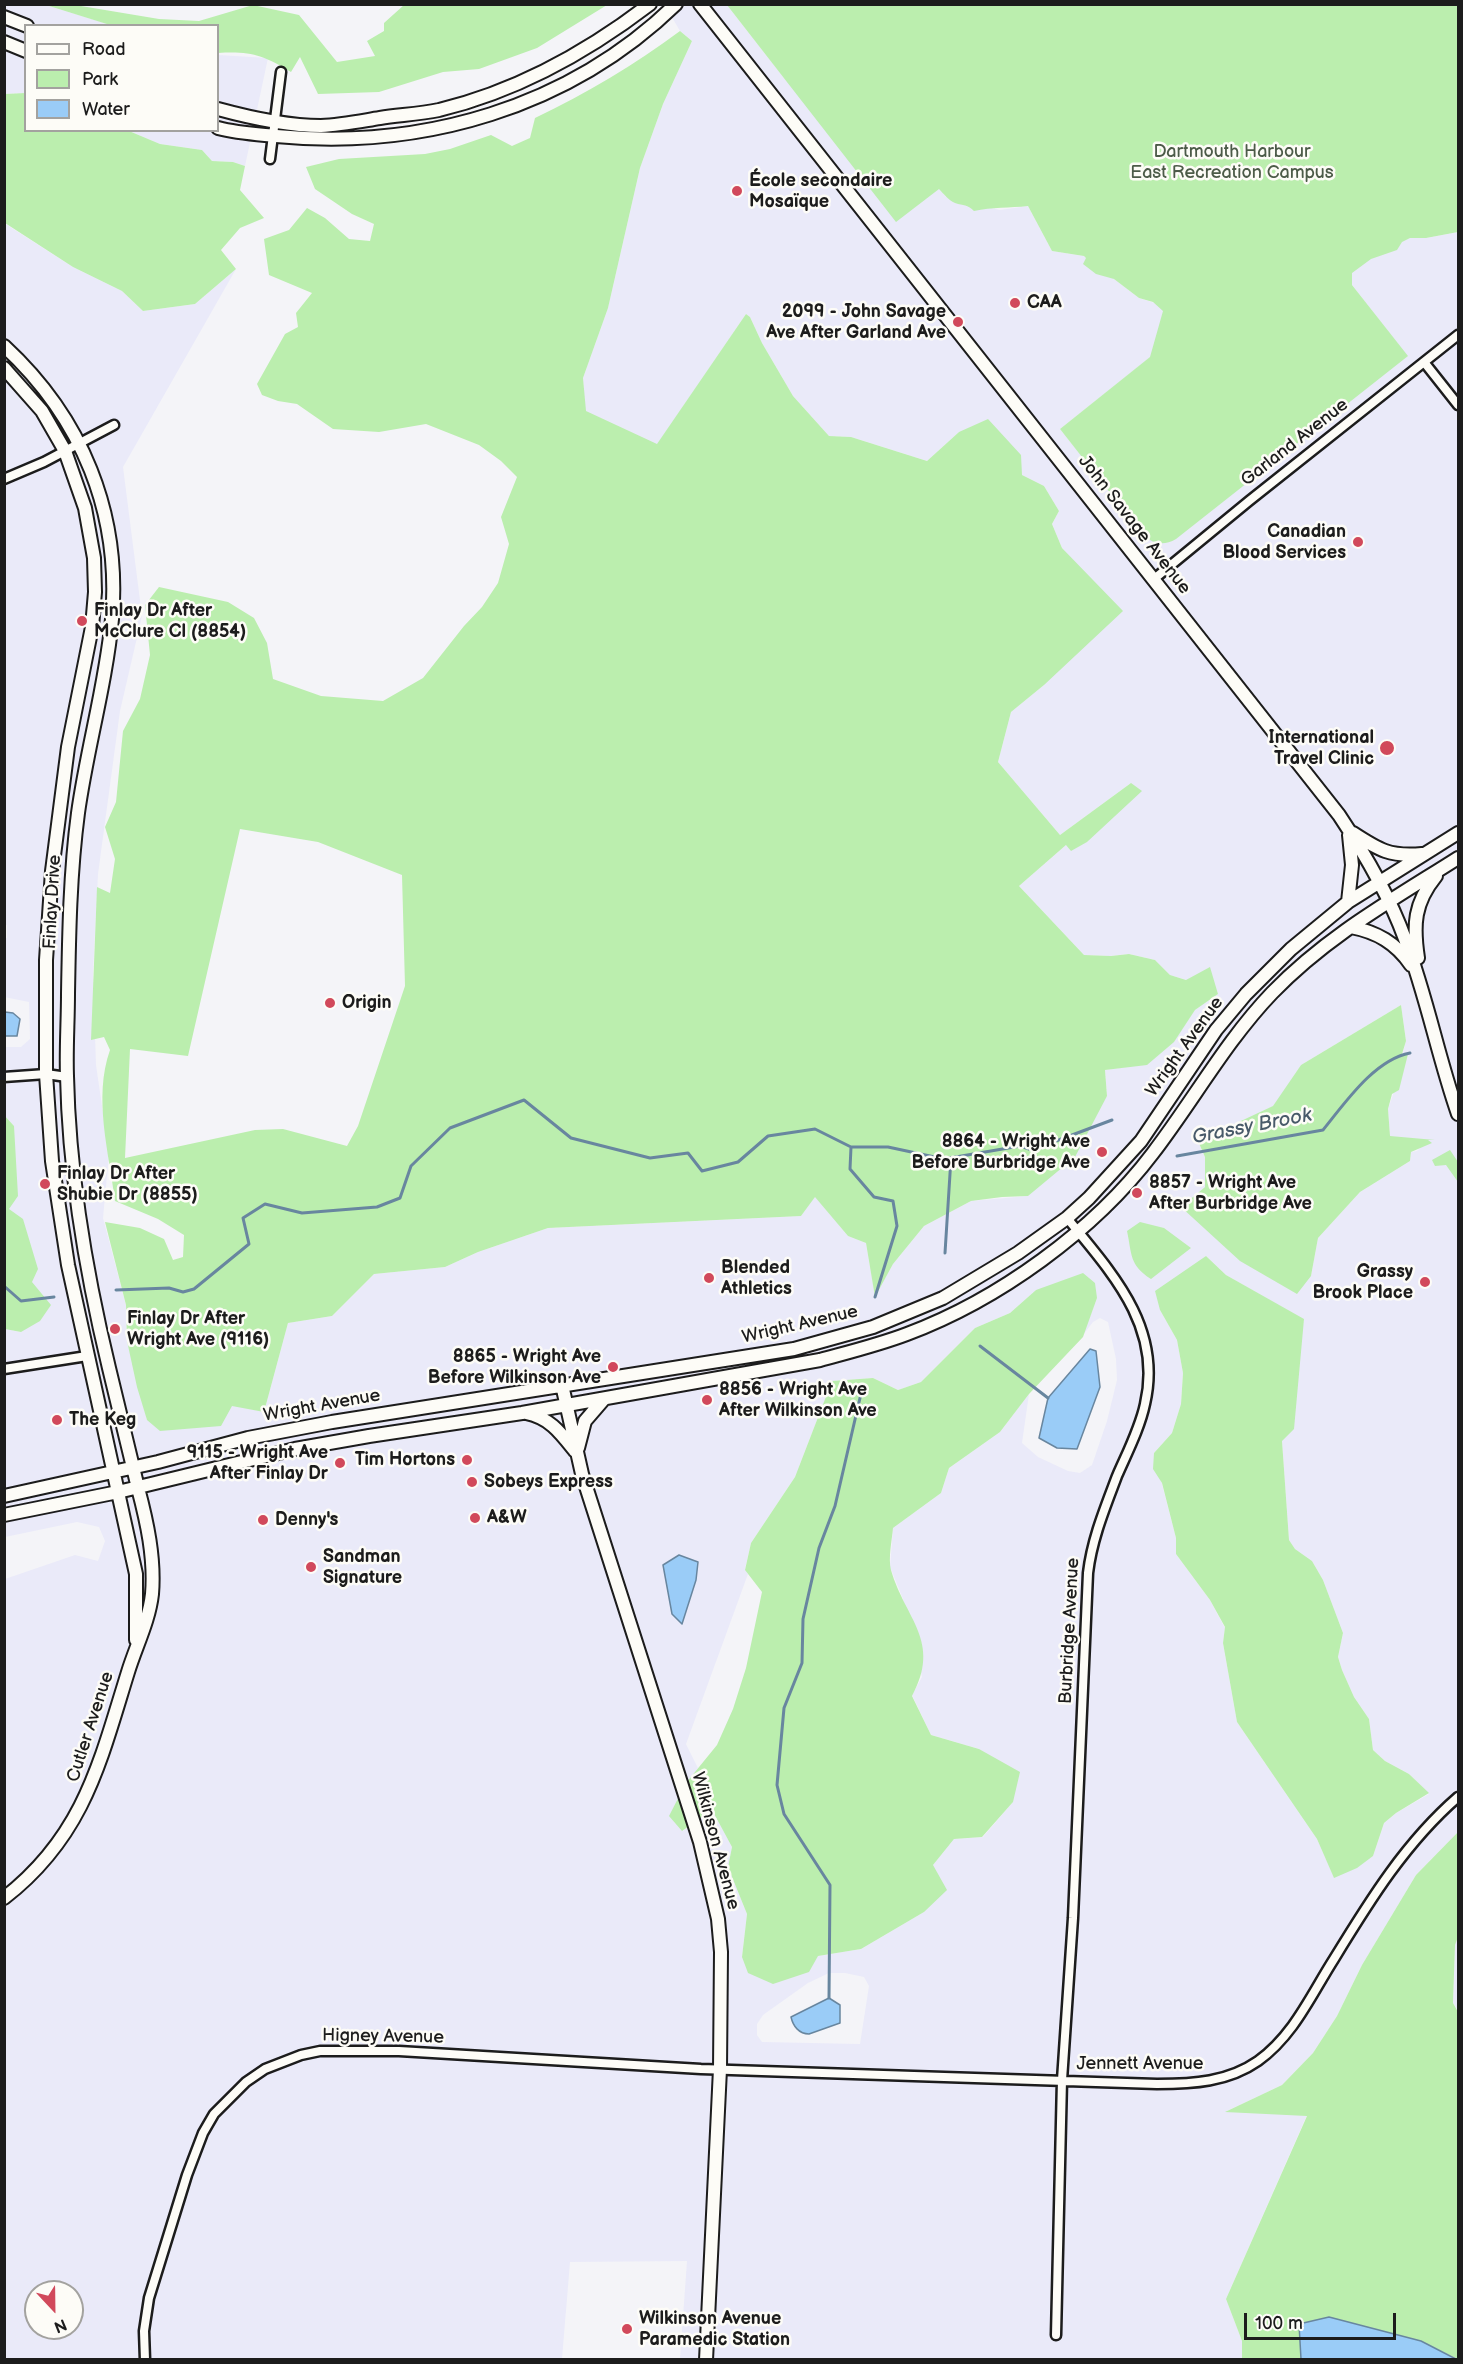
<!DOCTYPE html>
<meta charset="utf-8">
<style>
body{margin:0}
#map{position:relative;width:1463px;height:2364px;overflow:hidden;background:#f4f4f8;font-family:"Balsamiq Sans",sans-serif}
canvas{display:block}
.frame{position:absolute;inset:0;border:6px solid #1c1c1c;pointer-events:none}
.legend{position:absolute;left:24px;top:24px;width:195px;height:108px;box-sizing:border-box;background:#fdfcf7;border:2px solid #a3a29f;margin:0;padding:8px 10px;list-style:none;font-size:18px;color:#1c1c1c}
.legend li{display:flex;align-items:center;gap:12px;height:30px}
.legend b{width:30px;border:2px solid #a3a29f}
.north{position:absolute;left:24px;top:2280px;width:60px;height:60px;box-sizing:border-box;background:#fdfcf7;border:2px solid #a3a29f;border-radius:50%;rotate:158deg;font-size:16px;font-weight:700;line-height:24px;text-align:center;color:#1c1c1c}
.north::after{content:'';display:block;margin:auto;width:21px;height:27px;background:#d1495b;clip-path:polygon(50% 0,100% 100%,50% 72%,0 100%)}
.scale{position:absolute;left:1244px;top:2313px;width:152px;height:27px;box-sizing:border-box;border:3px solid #1c1c1c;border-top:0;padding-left:8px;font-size:18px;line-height:21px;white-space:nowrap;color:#1c1c1c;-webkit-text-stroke:4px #fdfcf7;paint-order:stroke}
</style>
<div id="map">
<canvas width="1463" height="2364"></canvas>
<div class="frame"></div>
<ul class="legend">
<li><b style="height:8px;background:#fdfcf7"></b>Road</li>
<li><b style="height:16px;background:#bbeeae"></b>Park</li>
<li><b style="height:16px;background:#9accf7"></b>Water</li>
</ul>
<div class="north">N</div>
<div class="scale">100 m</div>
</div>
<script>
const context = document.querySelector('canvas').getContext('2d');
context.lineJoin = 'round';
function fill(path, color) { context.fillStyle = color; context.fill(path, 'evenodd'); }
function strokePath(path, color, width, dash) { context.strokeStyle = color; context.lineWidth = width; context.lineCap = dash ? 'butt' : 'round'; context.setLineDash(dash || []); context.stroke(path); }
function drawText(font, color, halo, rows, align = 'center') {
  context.font = font + ' "Balsamiq Sans",sans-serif'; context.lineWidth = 5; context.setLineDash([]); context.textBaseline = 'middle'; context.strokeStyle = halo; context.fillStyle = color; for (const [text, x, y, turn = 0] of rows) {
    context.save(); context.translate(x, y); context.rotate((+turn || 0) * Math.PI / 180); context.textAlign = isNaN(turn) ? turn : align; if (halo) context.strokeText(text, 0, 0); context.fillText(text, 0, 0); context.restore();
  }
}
const built = new Path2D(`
 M4,5H46L111,25L26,26L25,93L5,94Z
 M669,5H727L784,78L939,188L946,197L1000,210L1028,206L1052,251L1084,256L1139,298L1174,309L1190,326L1060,429L1150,540L1407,356L1352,285L1351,266L1403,240L1414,237L1426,238L1458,232V1832L1416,1875L1362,1965L1337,2016L1313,2053L1282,2085L1227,2111L1307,2115L1226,2299L1242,2341V2359H680L687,2261L570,2262L562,2359H5V1579L75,1555L98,1561L105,1541L99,1527L77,1522L5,1537V1329L21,1332L32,1282L9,1209L14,1126L4,1115L5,1047H21L30,1039L29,1002L4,997V939L7,938V925H4V223L73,267L122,291L143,311L195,304L236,269L123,467L142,616L120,711L98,874L93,973L96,1065L109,1154L103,1218L126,1305L127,1341L147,1420L232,1405L264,1412L288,1323L332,1316L374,1274L445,1267L478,1252L548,1228L801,1216L815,1196L848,1236L866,1243L875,1296L893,1264L924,1226L971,1201L1028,1196L1107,1096L1105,1070L1147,1064L1174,1041L1195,1010L1218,994L1214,983L1186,980L1170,975L1155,960L1129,954L1111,956L1084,955L1019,886L1066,845L1087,842L1131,783L1060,835L998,762L1011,712L1044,685L1078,567L1062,548L1052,524L1059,511L1044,486L1022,475L959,432L927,461L851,437L829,436L793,396L762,343L750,317L746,314L657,445L585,411L583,378L608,308L640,168L663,104L692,41L680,31L666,7ZM1401,1005L1406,1041L1402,1055L1407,1054L1388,1109L1390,1137L1427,1140L1417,1151L1411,1152L1410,1161L1360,1192L1318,1238L1311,1276L1182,1207L1205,1187V1157L1198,1141L1274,1106L1301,1065ZM1206,1256L1226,1275L1304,1320L1282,1441L1289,1540L1295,1549L1312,1561L1323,1580L1343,1633L1338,1657L1342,1670L1354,1697L1369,1719L1373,1750L1385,1761L1409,1774L1429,1794L1396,1813L1384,1823L1373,1856L1334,1877L1317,1839L1237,1722L1223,1643L1225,1628L1210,1600L1176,1554V1538L1154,1453L1172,1433L1181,1404L1183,1373L1177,1340L1160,1310ZM1036,1290L1097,1298L1083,1335L1093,1322L1100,1318L1108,1322L1116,1359L1117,1380L1107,1421L1092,1465L1080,1473L1068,1471L1038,1457L1022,1443L1029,1394L1000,1432L949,1468L941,1493L893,1528L890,1567L903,1599L922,1677L912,1695L931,1735L979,1749L1013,1802L983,1837L954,1839L933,1865L924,1912L861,1949L817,1956L742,1957L747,1914L728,1867L732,1847L712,1810L683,1831L686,1783L698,1768L686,1744L748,1574L745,1569L751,1543L795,1477L832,1381L873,1378L898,1390L921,1382L975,1328L1010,1313ZM829,1973H845L864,1977L869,1986L860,2044L762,2042L757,2035V2024L763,2015L808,1983ZM36,2292H72V2328H36Z
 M218,55L268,58L245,166L233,162L212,161L202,150L160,144L129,131L218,130Z
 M1458,1937V2011L1453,2003L1455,1945Z`);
const green = new Path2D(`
 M46,5H75L159,19L199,21L253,5L299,15L337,62L375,56L367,41L384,31V23L404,5H607L537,48L479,69L443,72L379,92L318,94L300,57L291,72C263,55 250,51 218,53V26L110,25Z
 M727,5H1458V232L1426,238H1410L1402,242L1397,250L1371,259L1352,273V285L1408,356L1176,539C1164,546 1154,544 1144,536L1060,429L1150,357L1163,311L1153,302L1139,298L1114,279L1096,274L1083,264L1086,258L1084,256L1052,251L1028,206C1010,208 992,207 974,211C967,204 964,206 955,203C948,200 944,194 939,189L896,222Z
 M680,31L692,41L663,104L640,168L608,308L583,378L586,411L657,444L746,314L750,317L762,343L793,396L829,436L851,437L927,461L959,432L988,419L1021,455L1022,475L1044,486L1059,511L1052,524L1062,548L1123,611L1044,685L1011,712L998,762L1060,835L1131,783L1142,791L1087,842L1071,851L1066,845L1019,886L1084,955L1111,956L1129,954L1155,960L1170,975L1186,980L1210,967L1218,994L1195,1010L1174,1042L1147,1065L1105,1070L1107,1096L1075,1157L1028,1196L1002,1197L971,1201L924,1226L893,1264L875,1297L866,1243L848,1236L815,1197L801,1216L548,1228L478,1252L445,1267L374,1274L332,1316L288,1323L264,1412L232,1406L221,1426L160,1431L147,1420L137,1387L127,1341L126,1305L105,1222L140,1228L164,1239L173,1260L183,1257L184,1235L158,1219L115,1201C109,1152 93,1098 110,1050L104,1037L91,1040L97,887L110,893L115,859L105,827L116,802L123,731L140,699L150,655L145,605L159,587L228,602L254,618L267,643L273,679L321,696L383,701L423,678L464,626L482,607L498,583L509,544L501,517L517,477L501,461L479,445L426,424L379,432L333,429L297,404L278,401L262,395L257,384L285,334L298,327L296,313L312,293L269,275L264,239L289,230L307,208L325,218L349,239L370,241L374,224L352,214L315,189L306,167L339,159L425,154L450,149L491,135L512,146L530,138L535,118C587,93 634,65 680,31ZM240,829L318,842L402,875L405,986L358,1126L347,1146L283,1129L255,1130L125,1158L130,1049L188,1056Z
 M25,93L26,130L129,131L160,144L202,150L212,161L233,162L245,166L240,190L264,218L240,228L221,250L236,269L195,304L143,311L122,291L73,267L5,223V94Z
 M1401,1005L1406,1041L1402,1054H1408L1399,1090L1392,1094L1388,1109L1390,1136L1435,1140H1428L1432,1143L1411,1152L1410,1161L1360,1192L1318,1238L1311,1276L1297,1294L1240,1261L1181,1207L1205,1187V1157L1198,1141L1273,1106L1301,1065Z
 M4,1115L14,1126L18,1196L9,1209L23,1219L38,1269L32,1282L51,1305L40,1321L21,1332L5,1329Z
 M1450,1150L1458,1162V1182L1446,1165L1435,1166L1432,1160Z
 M1140,1222L1164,1228L1191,1248L1151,1279C1129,1265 1132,1254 1127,1231Z
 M1206,1256L1226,1275L1304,1319L1294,1429L1282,1441L1289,1540L1295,1549L1312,1561L1323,1580L1343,1633L1338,1657L1342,1670L1354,1697L1369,1719L1373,1750L1385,1761L1409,1774L1429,1793L1396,1813L1384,1823L1373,1856L1357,1868L1334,1878L1317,1839L1237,1722L1223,1643L1225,1627L1210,1600L1176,1554V1538L1162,1483L1153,1469L1154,1453L1172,1433L1181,1404L1183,1373L1177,1340L1160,1310L1155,1291Z
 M1083,1273L1095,1283L1097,1298L1083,1337L1029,1394L1000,1432L949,1468L941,1493L893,1528C892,1540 888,1558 891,1570C905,1619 942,1641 912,1696L931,1735L979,1749L1020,1772L1013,1802L982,1837L954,1839L933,1865L947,1890L924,1912L861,1949L818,1956L809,1972L773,1984L748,1973L742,1957L747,1914L728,1867L732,1847L712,1810L682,1831L669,1816L686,1783L717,1745L733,1709L746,1668L762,1592L745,1570L751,1543L795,1477L832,1381L873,1378L898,1390L921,1382L975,1328L1010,1313L1036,1290Z
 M1458,1832V1937L1455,1945L1453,2003L1458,2012V2359L1421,2341L1305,2323L1299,2324L1301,2359H1242V2341L1226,2299L1307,2116L1225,2112L1282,2085L1313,2053L1337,2016L1362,1965L1416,1875Z`);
const water = new Path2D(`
 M5,1012L13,1013L20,1019L17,1036H5Z
 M1090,1349L1096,1351L1100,1387L1077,1449L1057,1448L1039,1438L1048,1398Z
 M679,1555L698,1562L696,1580L682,1624L672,1614L663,1565Z
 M829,1998L840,2005V2023L809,2034C799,2034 793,2026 791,2017Z
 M1329,2317L1421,2341L1456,2359H1301L1299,2324Z`);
const stream = new Path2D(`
 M851,1147L850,1169L874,1197L893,1201L897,1226L875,1297
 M1177,1156L1323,1130C1345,1103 1374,1060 1410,1053
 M945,1253L951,1158
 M4,1286L21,1301L54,1297
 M116,1290L169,1288L183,1292L194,1289L249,1244L243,1218L265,1204L302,1213L377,1207L400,1198L411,1166L450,1128L524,1100L571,1138L650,1158L688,1153L702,1171L738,1162L768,1136L815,1129L851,1147H888L944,1159L1020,1146L1032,1150L1112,1120
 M980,1346L1048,1398
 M829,1998L830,1885L784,1814L777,1785L784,1708L802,1663L803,1619L819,1548L835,1506L863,1385`);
const street = new Path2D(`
 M270,159L281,72
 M1424,362L1458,405
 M4,479L44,462L114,425
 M1154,579L1249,501L1458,335
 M4,1077L46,1074L67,1077
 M4,1369L87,1356
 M1056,2335L1062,2080L1073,1918L1088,1573C1092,1539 1105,1508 1117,1476C1127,1453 1140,1428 1145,1404C1163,1327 1112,1273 1067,1218
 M145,2360L144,2331L149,2298L187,2175L203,2133L214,2114L246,2082L265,2069L301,2055L320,2051H399L701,2069L1157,2084C1193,2084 1228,2082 1258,2061C1294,2035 1311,1995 1334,1959C1370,1900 1406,1842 1458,1797`);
const secondary = new Path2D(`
 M700,4L1339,815C1365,854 1389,895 1405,939C1427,997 1438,1057 1458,1114
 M4,17L27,26
 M4,42L26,51
 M218,109C251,118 287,126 321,126C341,125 361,121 380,118C400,115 419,114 439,110C518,91 586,53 650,4
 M218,128C237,133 256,134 276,136C422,150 569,108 676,4
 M4,346C82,418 121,513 112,619C106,684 87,748 78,813C70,873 69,934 68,994C68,1021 66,1049 67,1076C69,1174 86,1273 109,1368C119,1408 128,1448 138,1488C147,1522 155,1558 152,1594C149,1621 136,1646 128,1672C100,1762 84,1836 4,1898
 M4,368L42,411L65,451L85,508L94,558L95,592L92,627L68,747L52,871L46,960V1074L52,1161L68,1265L136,1574V1640
 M1353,833C1379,850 1390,857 1422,854
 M1348,902L1352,865L1349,835
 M1351,927C1377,932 1396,943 1411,965
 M1418,958C1413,925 1414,903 1436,876
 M562,1385L582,1474L700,1842L718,1919L721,1952L720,2069L706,2360
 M526,1413C550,1418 560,1432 575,1451
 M578,1448L585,1421L604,1399
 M4,1496L158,1462L248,1438L332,1422L794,1349L873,1327L943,1298L1018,1253L1067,1218L1089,1198L1141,1141L1216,1030L1246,994L1291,949L1348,902L1458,833
 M4,1515L118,1492L295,1449L369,1436L522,1413L820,1360C849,1352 878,1345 907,1334C998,1300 1094,1231 1153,1153C1193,1101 1226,1041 1272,993C1327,936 1392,900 1458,858`);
const markers = [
 [737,191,6,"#d1495b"],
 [1015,303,6,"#d1495b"],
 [958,322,6,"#d1495b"],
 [1358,542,6,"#d1495b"],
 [82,621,6,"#d1495b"],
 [1387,748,8,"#d1495b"],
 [330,1003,6,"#d1495b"],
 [1102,1152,6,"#d1495b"],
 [45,1184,6,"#d1495b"],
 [1137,1193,6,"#d1495b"],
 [709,1278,6,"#d1495b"],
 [1425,1282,6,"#d1495b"],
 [115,1329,6,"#d1495b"],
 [613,1367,6,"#d1495b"],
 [707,1400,6,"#d1495b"],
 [57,1420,6,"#d1495b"],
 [467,1460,6,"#d1495b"],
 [340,1463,6,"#d1495b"],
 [472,1482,6,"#d1495b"],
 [475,1518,6,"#d1495b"],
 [263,1520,6,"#d1495b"],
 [311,1567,6,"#d1495b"],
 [627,2329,6,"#d1495b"]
];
const parkNames = [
 ["Dartmouth Harbour",1232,152],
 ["East Recreation Campus",1232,173]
];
const poiNames = [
 ["École secondaire",749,181],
 ["Mosaïque",749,202],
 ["CAA",1027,303],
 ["2099 - John Savage",946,312,"right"],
 ["Ave After Garland Ave",946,333,"right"],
 ["Canadian",1346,532,"right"],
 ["Blood Services",1346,553,"right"],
 ["Finlay Dr After",94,611],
 ["McClure Cl (8854)",94,632],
 ["International",1374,738,"right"],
 ["Travel Clinic",1374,759,"right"],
 ["Origin",342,1003],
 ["8864 - Wright Ave",1090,1142,"right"],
 ["Before Burbridge Ave",1090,1163,"right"],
 ["Finlay Dr After",57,1174],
 ["Shubie Dr (8855)",57,1195],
 ["8857 - Wright Ave",1149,1183],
 ["After Burbridge Ave",1149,1204],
 ["Blended",721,1268],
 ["Athletics",721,1289],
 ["Grassy",1413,1272,"right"],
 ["Brook Place",1413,1293,"right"],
 ["Finlay Dr After",127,1319],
 ["Wright Ave (9116)",127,1340],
 ["8865 - Wright Ave",601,1357,"right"],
 ["Before Wilkinson Ave",601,1378,"right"],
 ["8856 - Wright Ave",719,1390],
 ["After Wilkinson Ave",719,1411],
 ["The Keg",69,1420],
 ["9115 - Wright Ave",328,1453,"right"],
 ["After Finlay Dr",328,1474,"right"],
 ["Tim Hortons",455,1460,"right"],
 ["Sobeys Express",484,1482],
 ["A&W",487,1518],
 ["Denny's",275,1520],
 ["Sandman",323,1557],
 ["Signature",323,1578],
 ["Wilkinson Avenue",639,2319],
 ["Paramedic Station",639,2340]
];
const streetNames = [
 ["Garland Avenue",1295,443,-38],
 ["John Savage Avenue",1134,525,52],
 ["Finlay Drive",53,902,-87],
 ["Wright Avenue",1185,1047,-54],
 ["Wright Avenue",800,1325,-13],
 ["Wright Avenue",322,1406,-10],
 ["Burbridge Avenue",1070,1631,-87],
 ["Cutler Avenue",91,1727,-72],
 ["Wilkinson Avenue",715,1841,75],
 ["Higney Avenue",383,2037,1],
 ["Jennett Avenue",1140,2064]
];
const waterNames = [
 ["Grassy Brook",1252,1127,-11]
];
fill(built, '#eaeaf9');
fill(green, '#bbeeae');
fill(water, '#9accf7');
strokePath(water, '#68869f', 1.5);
strokePath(stream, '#68869f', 3);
strokePath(street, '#1c1c1c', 13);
strokePath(secondary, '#1c1c1c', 16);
strokePath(street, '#fdfcf7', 8);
strokePath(secondary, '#fdfcf7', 12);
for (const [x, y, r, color] of markers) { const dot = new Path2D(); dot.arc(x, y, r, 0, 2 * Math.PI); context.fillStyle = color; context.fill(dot); strokePath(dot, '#fdfcf7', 2); }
drawText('18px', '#4c5b48', '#fdfcf7', parkNames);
drawText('bold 18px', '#1c1c1c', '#fdfcf7', poiNames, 'left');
drawText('18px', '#1c1c1c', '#fdfcf7', streetNames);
drawText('italic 20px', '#485a69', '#fdfcf7', waterNames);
</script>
